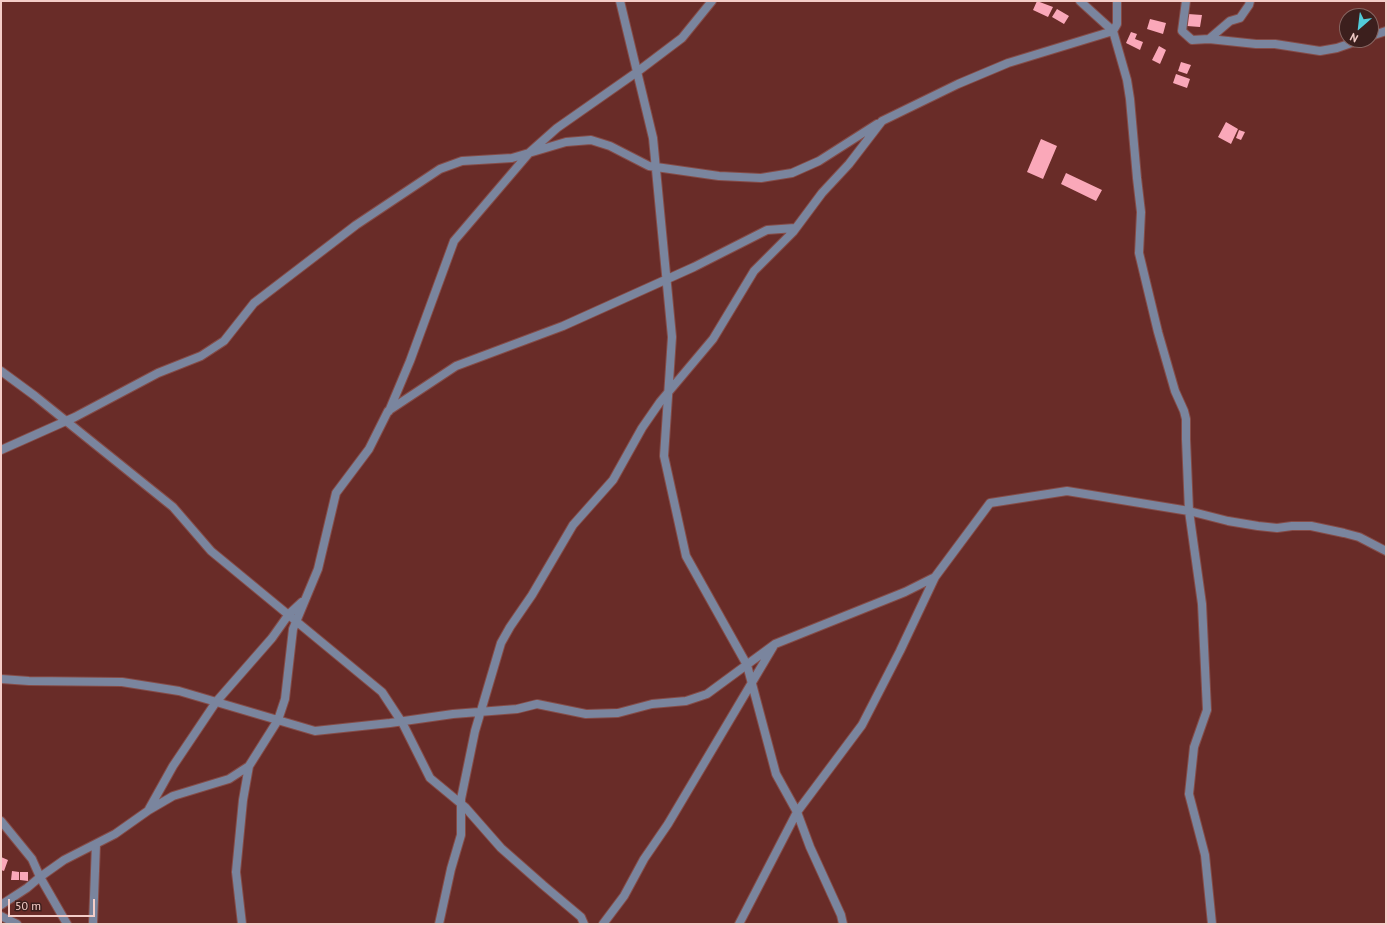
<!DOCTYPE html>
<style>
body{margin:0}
#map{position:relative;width:1387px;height:925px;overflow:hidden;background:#692c28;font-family:"PT Sans",sans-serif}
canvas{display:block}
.frame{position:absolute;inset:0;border:2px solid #f4cdc8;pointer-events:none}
.north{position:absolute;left:1339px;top:8px;width:40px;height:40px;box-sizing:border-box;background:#3c1f1d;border:1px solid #866561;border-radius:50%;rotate:208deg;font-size:11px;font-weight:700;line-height:16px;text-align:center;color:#f4cdc8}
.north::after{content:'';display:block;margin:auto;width:14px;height:18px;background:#52cbd9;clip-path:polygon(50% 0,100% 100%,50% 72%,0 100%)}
.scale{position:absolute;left:8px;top:899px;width:87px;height:18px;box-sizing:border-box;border:2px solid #f4cdc8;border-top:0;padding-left:5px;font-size:12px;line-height:14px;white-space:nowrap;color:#f4cdc8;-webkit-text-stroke:3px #3c1f1d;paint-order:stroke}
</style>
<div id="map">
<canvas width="1387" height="925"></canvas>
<div class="frame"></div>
<div class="north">N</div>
<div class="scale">50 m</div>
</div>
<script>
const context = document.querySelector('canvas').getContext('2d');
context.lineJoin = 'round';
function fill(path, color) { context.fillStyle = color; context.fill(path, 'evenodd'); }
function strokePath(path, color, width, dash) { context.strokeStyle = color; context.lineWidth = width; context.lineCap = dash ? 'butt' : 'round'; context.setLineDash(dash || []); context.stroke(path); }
const building = new Path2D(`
 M1037,1L1053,7L1048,17L1033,10Z
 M1057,9L1069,16L1064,24L1052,17Z
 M1188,14L1202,15L1200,27L1187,26Z
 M1150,19L1166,23L1163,34L1147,29Z
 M1131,32L1137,34L1135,39L1143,42L1140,50L1126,43Z
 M1159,46L1166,50L1160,64L1152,60Z
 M1181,62L1191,65L1187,74L1178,71Z
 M1176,74L1190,79L1187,88L1173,83Z
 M1226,122L1238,129L1231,144L1218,137Z
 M1239,130L1245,132L1241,140L1236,138Z
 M1041,139L1057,146L1043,179L1027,172Z
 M1066,173L1102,190L1096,201L1061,184Z
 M1,857L8,860L4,871L1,870Z
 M12,871L19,872V880H11Z
 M20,872H28V881L20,880Z`);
const street = new Path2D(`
 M620,1L653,138L672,337L664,456L686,556L747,665L776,774L797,812L810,847L841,915L843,924
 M1080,1L1113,31L1127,80L1130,99L1137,178L1141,212L1139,253L1158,332L1175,391L1184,411L1186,419V439L1189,511L1202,604L1207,710L1194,747L1189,794L1205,855L1212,924
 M1186,1L1182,31L1192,40L1209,39L1256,44H1275L1320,51L1337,48L1360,40
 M1371,36L1386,31
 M1209,39L1230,21L1240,18L1249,5L1250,1
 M1,371L35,396L173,507L211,551L382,692L403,724L430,778L465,807L501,848L543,885L581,917L584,924
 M389,411L410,361L454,241L530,152L557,128L637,72L682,38L712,1
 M1,450L75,417L158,373L201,356L224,341L254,303L356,225L440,169L462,161L512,158L566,142L591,140L610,146L649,166L719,176L761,178L792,173L819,161L877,124
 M1,679L29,681L122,682L179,691L315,731L390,723L453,714L517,709L537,704L586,714L618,713L652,704L686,701L707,694L775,644L905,592L935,577
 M149,809L173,766L216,702L272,638L289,614L302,602
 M1,821L32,859L40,877L67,924
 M1,905L27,888L40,877L64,860L115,834L149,810L173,796L229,779L249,766L278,720L285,699L293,629L318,569L336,493L369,449L388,411L456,366L563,326L694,267L767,230L795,228
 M1,916L17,924
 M93,924L96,844
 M242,924L236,872L243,800L249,766
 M439,924L451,869L461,835V799L475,731L501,643L510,627L532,595L573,525L613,480L642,428L660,402L713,339L754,271L793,232L822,193L849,164L882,121L958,84L1008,63L1113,31L1117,24V1
 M603,924L624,896L644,859L668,824L773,647
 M739,924L797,812L862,725L900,651L935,577L990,503L1067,491L1189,511L1228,521L1258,526L1277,528L1292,526H1311L1344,533L1359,537L1386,551`);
fill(building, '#faa8b9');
strokePath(street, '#854c48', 10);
strokePath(street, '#7a859e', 8);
</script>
